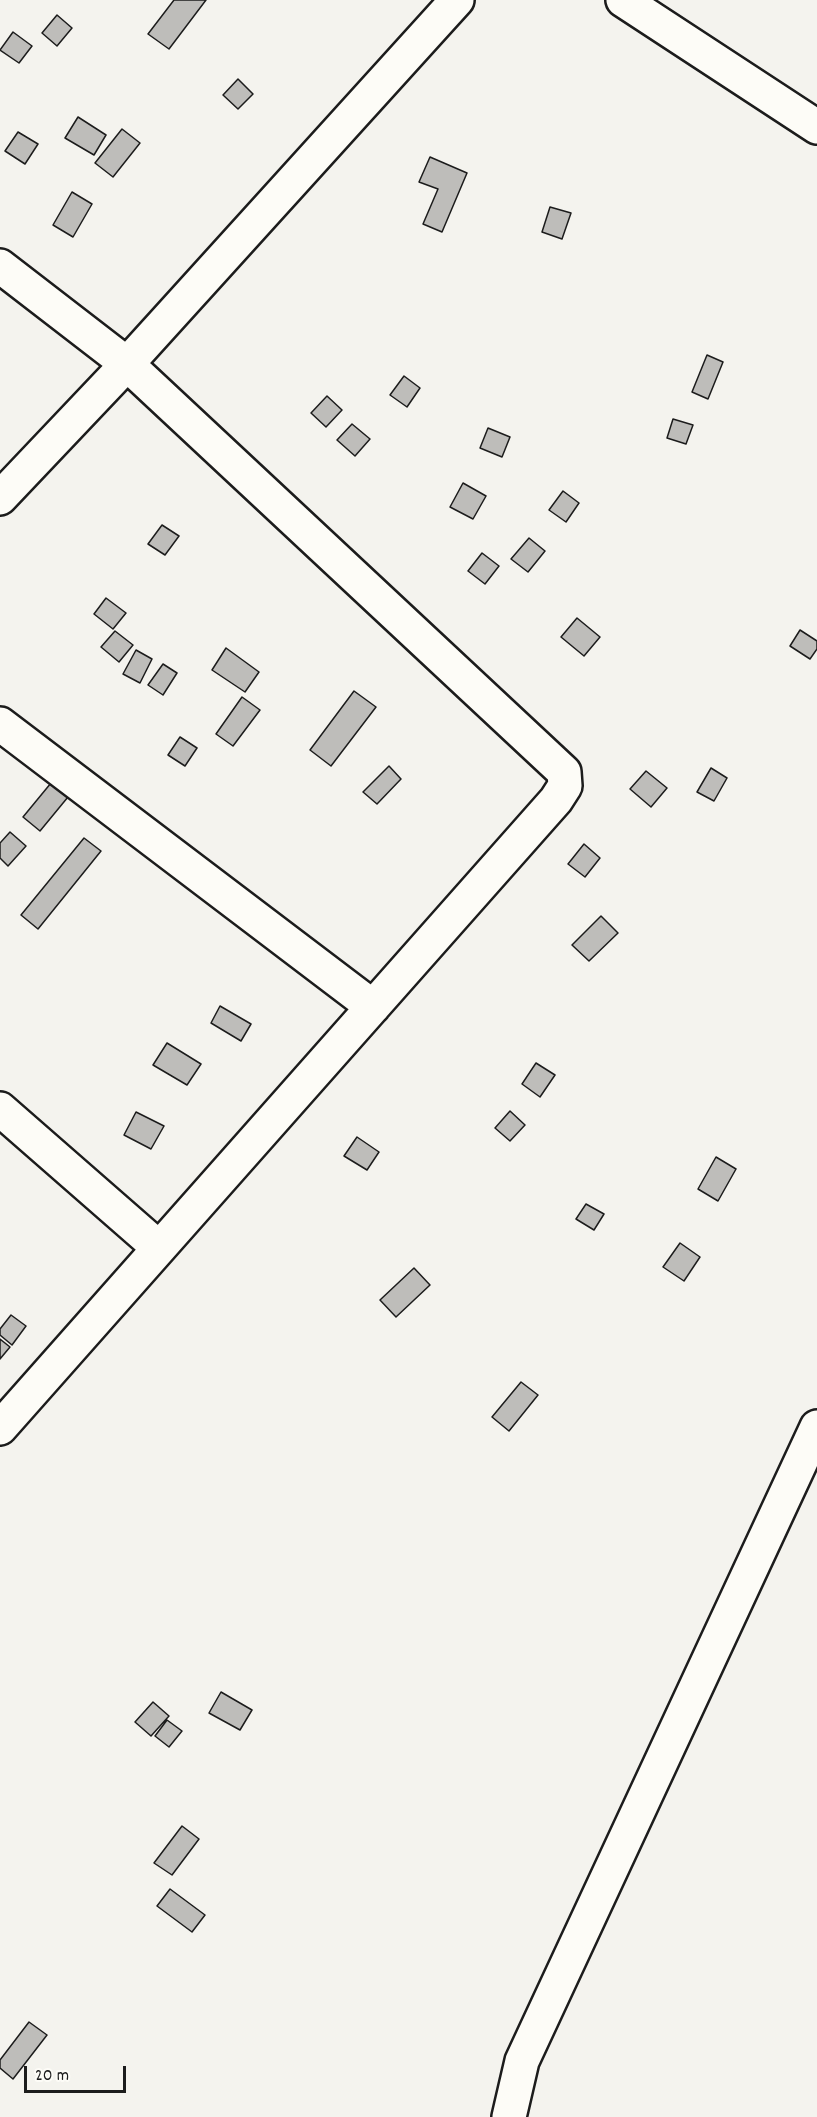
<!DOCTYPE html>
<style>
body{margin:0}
#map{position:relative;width:817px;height:2117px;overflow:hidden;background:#f4f3ee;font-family:Dekko,sans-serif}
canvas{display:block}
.scale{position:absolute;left:24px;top:2066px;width:102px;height:27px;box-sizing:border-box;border:3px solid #1c1c1c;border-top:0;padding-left:8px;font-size:18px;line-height:21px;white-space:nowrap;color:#1c1c1c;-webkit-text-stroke:4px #fdfcf7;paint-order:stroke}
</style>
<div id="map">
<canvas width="817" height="2117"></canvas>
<div class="scale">20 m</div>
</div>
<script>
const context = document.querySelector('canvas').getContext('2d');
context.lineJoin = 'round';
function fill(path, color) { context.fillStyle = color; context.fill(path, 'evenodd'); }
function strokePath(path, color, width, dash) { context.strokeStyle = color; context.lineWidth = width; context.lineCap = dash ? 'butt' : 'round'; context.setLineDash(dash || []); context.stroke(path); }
const building = new Path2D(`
 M174,0H206L169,49L148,34Z
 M57,15L72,28L57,46L42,33Z
 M13,32L32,46L19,63L0,50Z
 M238,79L253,94L238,109L223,95Z
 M78,117L106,135L94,155L65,138Z
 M122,129L140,143L113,177L95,163Z
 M18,132L38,144L25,164L5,151Z
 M430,157L467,173L442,232L423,224L438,189L419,182Z
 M72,192L92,204L73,237L53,225Z
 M550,207L571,213L562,239L542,232Z
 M707,355L723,362L708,399L692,392Z
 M404,376L420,388L407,407L390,395Z
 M327,396L342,410L326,427L311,413Z
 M673,419L693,425L686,444L667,438Z
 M352,424L370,439L355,456L337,440Z
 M488,428L510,437L502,457L480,448Z
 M463,483L486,496L473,519L450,507Z
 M563,491L579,503L566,522L549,510Z
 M162,525L179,536L165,555L148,544Z
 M529,538L545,551L528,572L511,559Z
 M482,553L499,566L485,584L468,571Z
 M106,598L126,613L113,629L94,614Z
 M577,618L600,637L584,656L561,637Z
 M800,630L817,641V649L810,659L790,646Z
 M115,631L133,645L119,662L101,647Z
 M226,648L259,672L245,692L212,670Z
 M136,650L152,659L140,683L123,674Z
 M163,664L177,673L163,695L148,685Z
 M354,691L376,707L331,766L310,750Z
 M242,697L260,710L233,746L216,734Z
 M180,737L197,748L185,766L168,755Z
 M389,766L401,779L377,804L363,792Z
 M711,768L727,778L714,801L697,792Z
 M646,771L667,788L651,807L630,789Z
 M51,783L68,797L40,831L23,817Z
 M10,832L26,846L8,866L0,858V843Z
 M84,838L101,851L38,929L21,915Z
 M584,844L600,858L585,877L568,864Z
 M601,916L618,933L589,961L572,945Z
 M220,1006L251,1024L241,1041L211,1023Z
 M167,1043L201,1064L187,1085L153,1065Z
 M536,1063L555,1075L540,1097L522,1084Z
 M510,1111L525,1125L510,1141L495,1128Z
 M136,1112L164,1126L151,1149L124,1135Z
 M357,1137L379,1152L367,1170L344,1156Z
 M716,1157L736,1169L718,1201L698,1189Z
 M586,1204L604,1214L594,1230L576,1219Z
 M680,1243L700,1257L684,1281L663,1267Z
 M414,1268L430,1285L396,1317L380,1300Z
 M11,1315L26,1326L12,1345L0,1335V1329Z
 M0,1339L10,1347L0,1359Z
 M521,1382L538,1395L509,1431L492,1417Z
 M221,1692L252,1710L240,1730L209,1713Z
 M153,1702L169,1716L151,1736L135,1722Z
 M167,1720L182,1731L169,1747L155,1736Z
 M182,1826L199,1839L172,1875L154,1863Z
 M170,1889L205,1915L192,1932L157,1906Z
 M29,2022L47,2035L13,2079L0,2068V2060Z`);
const street = new Path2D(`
 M623,0L817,127
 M0,266L127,364L564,772L565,786L556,800L0,1428
 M0,498L127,364L457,0
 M0,724L373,1007
 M0,1109L159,1248
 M509,2117L522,2061L817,1427`);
fill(building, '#bebdba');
strokePath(building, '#1c1c1c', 1.5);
strokePath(street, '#1c1c1c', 38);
strokePath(street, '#fdfcf7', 33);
</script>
